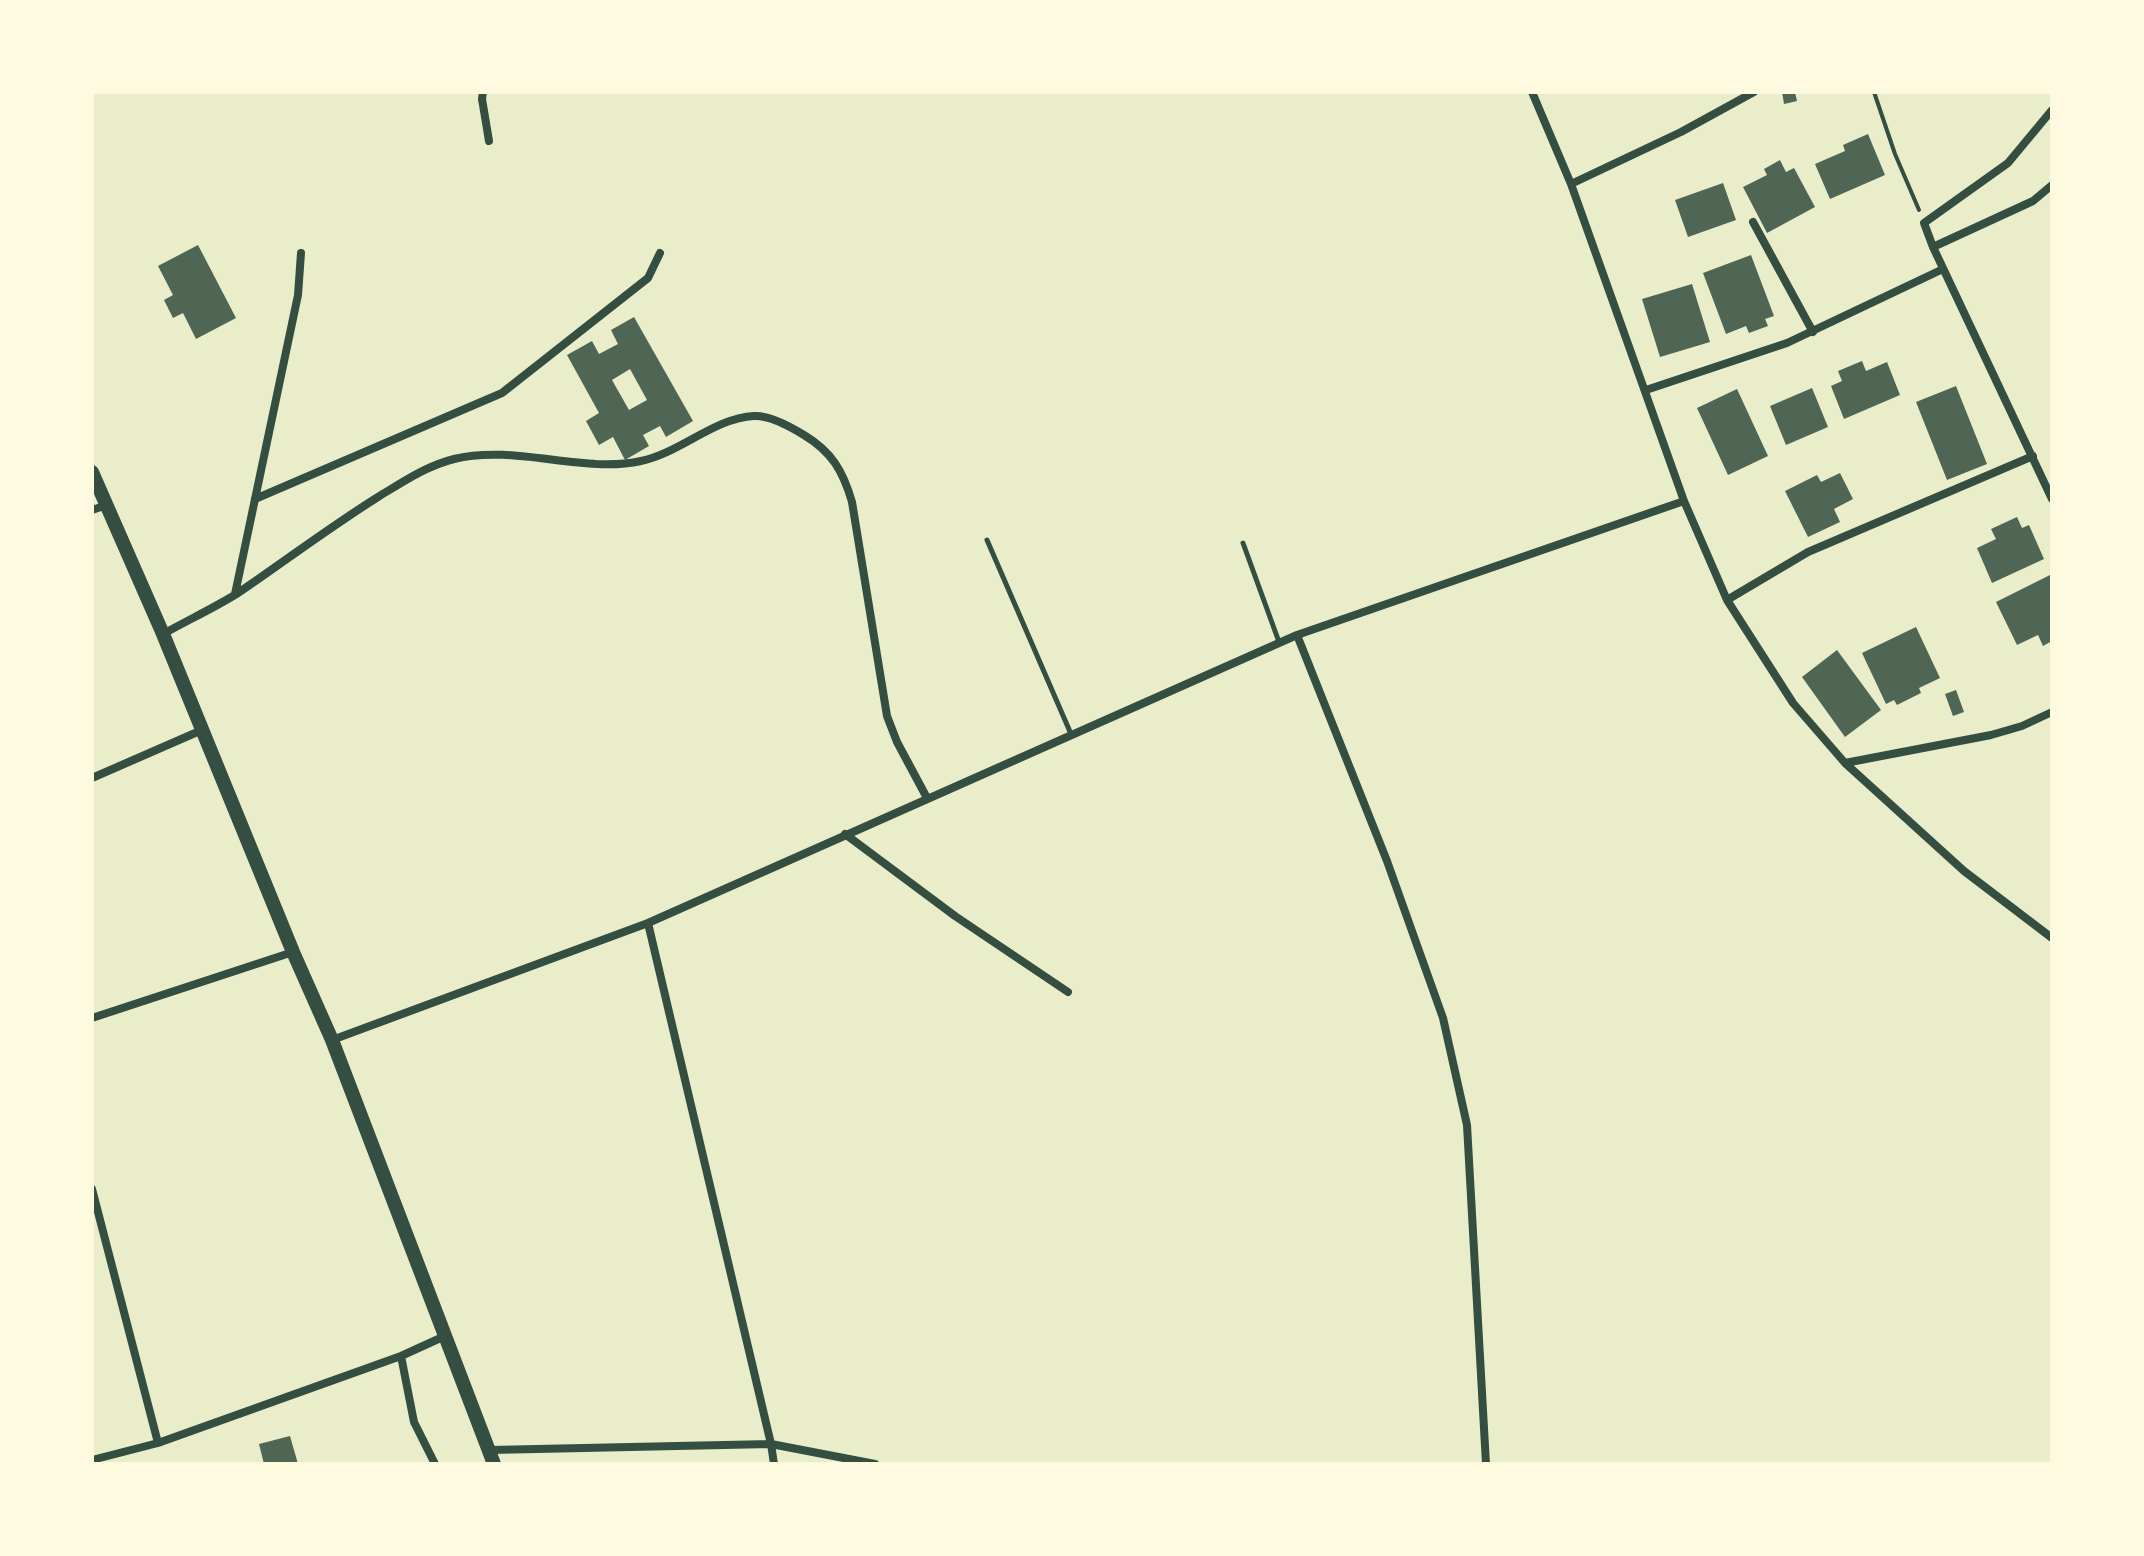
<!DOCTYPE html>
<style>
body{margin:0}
#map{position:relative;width:2144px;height:1556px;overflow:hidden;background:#e9edc9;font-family:Lora,serif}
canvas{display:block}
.frame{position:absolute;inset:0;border:94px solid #fefae0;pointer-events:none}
</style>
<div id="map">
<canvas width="2144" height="1556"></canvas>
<div class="frame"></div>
</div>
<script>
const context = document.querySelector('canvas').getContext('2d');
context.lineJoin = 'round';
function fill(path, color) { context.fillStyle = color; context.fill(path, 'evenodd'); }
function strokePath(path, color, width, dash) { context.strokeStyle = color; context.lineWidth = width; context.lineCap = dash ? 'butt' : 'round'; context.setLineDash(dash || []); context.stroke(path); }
const building = new Path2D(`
 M1782,92H1795L1797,101L1784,104Z
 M1868,134L1885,175L1830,199L1815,164L1845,151L1843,145Z
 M1780,160L1786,172L1794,168L1815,207L1767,233L1743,187L1767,175L1764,169Z
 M1723,183L1736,220L1688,237L1675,200Z
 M198,245L236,318L196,339L183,313L173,318L164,300L173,295L158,266Z
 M1751,255L1774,316L1765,319L1768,326L1749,333L1746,326L1726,334L1703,273Z
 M1692,284L1710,342L1660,357L1642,299Z
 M634,317L693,421L666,437L660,426L643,435L649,446L625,460L613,437L599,445L586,421L599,413L567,355L592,341L599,354L618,344L611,330ZM630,369L647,400L629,410L612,380Z
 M1862,361L1866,371L1887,362L1900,395L1844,419L1831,386L1842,381L1838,371Z
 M1956,386L1987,464L1947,480L1916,402Z
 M1812,388L1828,427L1786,445L1770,406Z
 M1737,389L1768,456L1728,475L1697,408Z
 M1840,473L1853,499L1834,509L1840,522L1808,537L1785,491L1817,475L1821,482Z
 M2017,517L2022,528L2029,525L2044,559L1992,583L1977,548L1996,539L1991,529Z
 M2052,574V641L2043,646L2038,635L2017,645L1996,602Z
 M1916,627L1940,678L1919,688L1921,693L1897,705L1894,700L1886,704L1862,653Z
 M1837,650L1881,710L1845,737L1802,677Z
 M1956,690L1964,712L1953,716L1945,694Z
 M290,1436L298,1464H264L259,1444Z`);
const path = new Path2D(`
 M1874,92L1895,154L1919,210`);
const service = new Path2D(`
 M987,540L1071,734
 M1243,543L1279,642`);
const minor = new Path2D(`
 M483,92L482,99L489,141
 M1532,92L1571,184L1684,501L1727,600L1793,703L1845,763
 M2052,110L2008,163L1924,223L1933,247L2052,499
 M1571,184L1681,132L1754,92
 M1753,222L1813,332
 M1933,247L2033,201L2052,185
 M1646,390L1787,343L1943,269
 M255,499L502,393L648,278L660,253
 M92,510L107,505
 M235,594L298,295L301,253
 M1727,600L1808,552L2033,456
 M163,634C188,620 214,608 238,593C285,561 330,527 378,497C403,482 426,466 454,459C515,444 583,474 641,461C680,453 714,418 754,416C770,415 791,427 804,435C832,452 843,471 852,502L887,716L897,742L927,798
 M1297,635L1684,501
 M2052,712L2022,726L1991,735L1845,763L1964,871L2052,938
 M92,778L202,730
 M845,834L955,916L1068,992
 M648,923L1297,635L1387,861L1443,1018L1467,1125L1486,1464
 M92,1018L293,952
 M332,1040L648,923L771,1444L490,1450
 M92,1189L158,1443
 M401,1356L414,1422L435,1464
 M92,1460L158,1443L401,1356L445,1336
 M774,1464L771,1444L875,1464`);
const secondary = new Path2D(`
 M92,472L163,634L293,952L332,1040L494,1464`);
fill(building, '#4f6655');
strokePath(path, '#344e41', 4);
strokePath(service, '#344e41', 5);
strokePath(minor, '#344e41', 8);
strokePath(secondary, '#344e41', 14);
</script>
